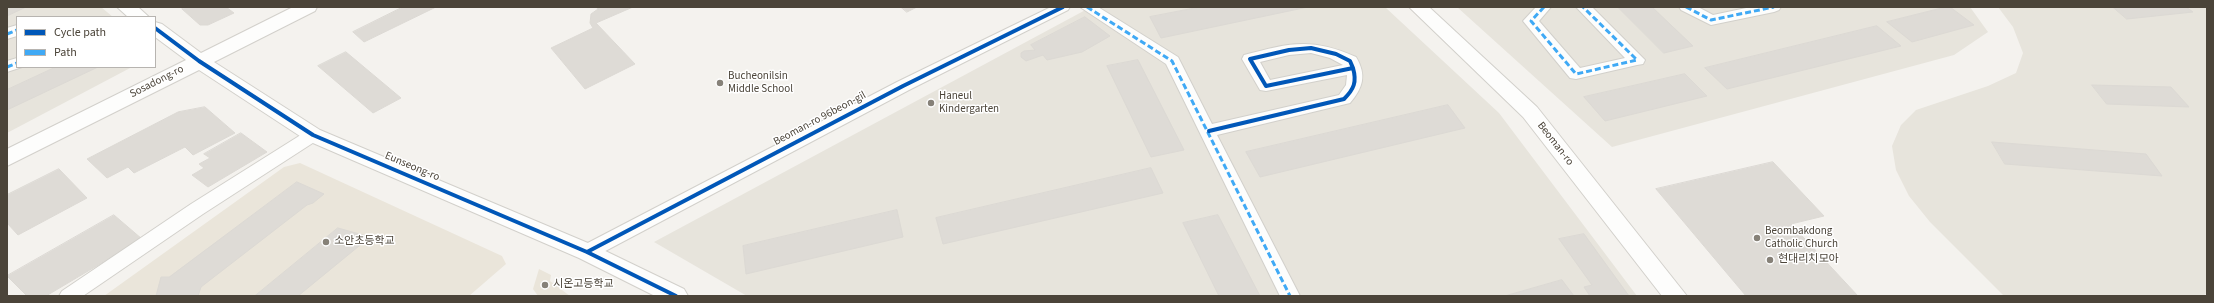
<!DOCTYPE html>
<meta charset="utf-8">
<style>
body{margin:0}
#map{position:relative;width:2214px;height:303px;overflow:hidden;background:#f4f2ee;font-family:"Source Sans 3",sans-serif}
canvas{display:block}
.frame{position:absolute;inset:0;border:8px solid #4b4439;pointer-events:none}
.legend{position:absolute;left:16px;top:16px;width:140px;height:52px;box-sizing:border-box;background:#fff;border:1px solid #b7b4b0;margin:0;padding:5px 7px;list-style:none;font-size:12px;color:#4b4439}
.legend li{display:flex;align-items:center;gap:8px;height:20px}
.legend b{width:20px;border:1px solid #b7b4b0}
</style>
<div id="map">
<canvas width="2214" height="303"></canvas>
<div class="frame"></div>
<ul class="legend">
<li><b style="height:5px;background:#0057b8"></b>Cycle path</li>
<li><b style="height:5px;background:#3fa9f5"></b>Path</li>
</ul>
</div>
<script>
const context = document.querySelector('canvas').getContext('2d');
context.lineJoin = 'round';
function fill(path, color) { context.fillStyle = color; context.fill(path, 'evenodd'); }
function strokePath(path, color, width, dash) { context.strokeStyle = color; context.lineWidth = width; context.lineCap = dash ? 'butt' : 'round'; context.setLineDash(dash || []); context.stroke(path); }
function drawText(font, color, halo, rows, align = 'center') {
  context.font = font + ' "Source Sans 3","Noto Sans KR",sans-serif'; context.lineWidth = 3; context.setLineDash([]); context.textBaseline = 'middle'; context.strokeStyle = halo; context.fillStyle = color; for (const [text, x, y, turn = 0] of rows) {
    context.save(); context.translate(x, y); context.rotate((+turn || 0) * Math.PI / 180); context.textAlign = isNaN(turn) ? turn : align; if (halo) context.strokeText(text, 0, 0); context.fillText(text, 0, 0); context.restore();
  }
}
const residential = new Path2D(`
 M7,7H101L113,17H17V67H132L7,133Z
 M1091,7H1385L1499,113L1637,296H747L654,242Z
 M1457,7H1970L1988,32L1954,55L1612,147Z
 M1998,7H2207V294L2201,296H2004L1930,222L1909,196L1896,170L1892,146L1901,125L1916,110L1988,86L2016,73L2023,53L2013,27Z`);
const education = new Path2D(`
 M300,163L502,256L506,264L469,296H104L284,167Z
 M539,269L551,275L550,281L570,296H538L533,289Z`);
const building = new Path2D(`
 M7,7H26L7,16Z
 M187,7H226L234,13L208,25H200L182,9Z
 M403,7H436L364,42L353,32Z
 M596,7H633L596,23L635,64L585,89L551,48L593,28L590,23L591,14L598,9Z
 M901,7H917L907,12Z
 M1200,7H1308L1161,38L1150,17Z
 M1618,7H1652L1693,46L1664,53Z
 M1946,7H1950L1974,25L1912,42L1887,22Z
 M2113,7H2186L2193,12L2127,19Z
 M1085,17L1110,36L1082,52L1047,60L1043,55L1026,61L1021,57V53L1024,51L1035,50L1031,45Z
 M1877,26L1901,46L1727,89L1705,68Z
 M346,52L401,98L373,113L318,66Z
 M1138,60L1184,150L1151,157L1107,66Z
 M56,67H98L7,110V90Z
 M1685,74L1707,96L1605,121L1584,97Z
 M2092,85L2171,87L2189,107L2107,104Z
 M1448,105L1465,128L1260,177L1246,152Z
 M205,107L235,133L193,155L185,147L134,173L128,167L107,178L87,159L178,112Z
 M241,133L267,152L208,187L192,175L204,168L199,164L210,158L204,154Z
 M1992,142L2146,154L2162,176L2005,164Z
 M1773,162L1824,216L1791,224L1858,296H1746L1656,189Z
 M1151,168L1163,193L943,244L936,218Z
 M59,169L87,198L18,235L7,223V195Z
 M297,182L324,194L313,203L307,205L201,287L198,296H156L161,277H169Z
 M897,210L903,237L746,274L743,246Z
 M114,215L142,239L46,296H27L7,276Z
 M1218,215L1260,296H1219L1183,223Z
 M338,228L370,237L298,296H255Z
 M1584,234L1629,296H1590L1584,287L1592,285L1559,239Z
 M1562,280L1574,296H1505Z`);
const minor = new Path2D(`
 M1051,7H1070L1068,10L909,90L594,257L587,259L580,257L578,252L580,247L897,82Z
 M1080,7H1098L1178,57L1212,124L1339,95L1346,85L1347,75L1266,91L1260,90L1242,59L1244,55C1289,43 1312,37 1356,57C1367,75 1363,88 1350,103L1217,135L1300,296H1280L1166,64ZM1311,53L1330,58L1343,65L1270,80L1260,62L1289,55Z
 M1536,7H1551L1539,21L1580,68L1625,58L1576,7H1592L1645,60L1643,64L1637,65L1576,79L1570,78L1523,21Z
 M1679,7H1698L1713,15L1751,7H1781L1779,10L1774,12L1711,25L1681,10Z
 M17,25V36L7,39V28Z
 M17,58V67H22L7,72V61Z
 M313,129L319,131L321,135L319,139L203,214L83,296H59L62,291L191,204L307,131Z`);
const tertiary = new Path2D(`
 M117,7H138L149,17H128Z
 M293,7H317L315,11L214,62L320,130L595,246L684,289L688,296H655L579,258L306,140L199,70L7,166V149L186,60L155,37V22L162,24L201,53Z
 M1409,7H1429L1537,107L1687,296H1662L1523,117Z`);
const quiet = new Path2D(`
 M1087,7L1172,61L1290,296
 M1544,7L1531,21L1576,74L1637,60L1583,7
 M1686,7L1711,20L1774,7
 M7,34L17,30
 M7,67L17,63`);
const cycleway = new Path2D(`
 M155,28L199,61L313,135L587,252L676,296
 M1311,48L1336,54L1350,61L1353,68L1266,86L1250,59L1289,50Z
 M1209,131L1344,99C1354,89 1357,82 1353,68
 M587,252L903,86L1063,7`);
const markers = [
 [720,83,4,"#868178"],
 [931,103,4,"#868178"],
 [1757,238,4,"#868178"],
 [326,242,4,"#868178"],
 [1770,260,4,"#868178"],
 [545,285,4,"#868178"]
];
const poiNames = [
 ["Bucheonilsin",728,77],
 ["Middle School",728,90],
 ["Haneul",939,97],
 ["Kindergarten",939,110],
 ["Beombakdong",1765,232],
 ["Catholic Church",1765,245],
 ["소안초등학교",334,242],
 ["현대리치모아",1778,260],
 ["시온고등학교",553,285]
];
const streetNames = [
 ["Sosadong-ro",157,82,-27],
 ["Beoman-ro 96beon-gil",820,119,-28],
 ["Beoman-ro",1555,144,52],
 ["Eunseong-ro",412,167,23]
];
fill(residential, '#e7e4dc');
fill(education, '#eae5da');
fill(building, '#dedbd6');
strokePath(building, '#dcd9d4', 1);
strokePath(minor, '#d2d0cb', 2);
strokePath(tertiary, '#d2d0cb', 2);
fill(minor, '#fdfdfc');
fill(tertiary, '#fdfdfc');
strokePath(quiet, '#3fa9f5', 3, [6, 3]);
strokePath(cycleway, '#0057b8', 4);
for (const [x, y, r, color] of markers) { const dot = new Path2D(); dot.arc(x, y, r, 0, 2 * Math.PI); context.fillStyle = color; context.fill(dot); strokePath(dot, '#fff', 1.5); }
drawText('11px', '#4b4439', '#fff', poiNames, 'left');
drawText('11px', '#4b4439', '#fff', streetNames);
</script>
